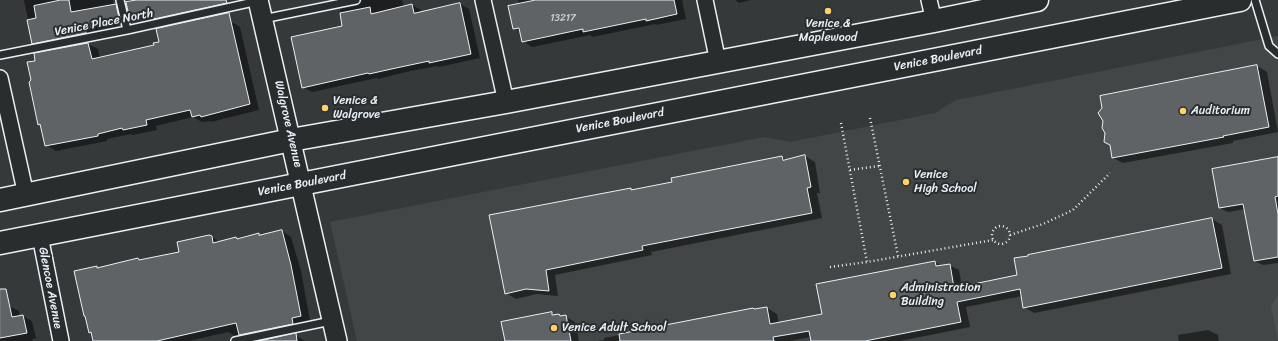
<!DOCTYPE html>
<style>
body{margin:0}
canvas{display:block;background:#35393a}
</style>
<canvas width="1278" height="341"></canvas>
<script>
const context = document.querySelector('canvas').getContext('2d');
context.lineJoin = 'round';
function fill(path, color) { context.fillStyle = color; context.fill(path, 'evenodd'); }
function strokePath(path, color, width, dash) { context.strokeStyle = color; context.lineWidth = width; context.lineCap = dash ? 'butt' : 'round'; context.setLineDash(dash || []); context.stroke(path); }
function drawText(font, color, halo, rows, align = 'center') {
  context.font = font + ' Sriracha,sans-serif'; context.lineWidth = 4; context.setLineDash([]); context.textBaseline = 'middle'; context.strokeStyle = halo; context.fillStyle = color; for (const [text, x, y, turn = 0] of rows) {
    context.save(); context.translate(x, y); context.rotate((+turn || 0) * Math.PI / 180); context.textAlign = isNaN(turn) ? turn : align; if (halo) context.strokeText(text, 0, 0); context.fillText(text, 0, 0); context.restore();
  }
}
const built = new Path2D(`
 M1278,36V341H357L330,222L764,137L790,142L935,113L956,100Z`);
const green = new Path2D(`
 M1278,295V341L1271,306Z`);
const shadow = new Path2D(`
 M24,0H113V4L121,7L124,21L119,23V26L90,31L91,36L39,46L33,43Z
 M130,0H219L221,8L161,22L155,18L154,14L135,19L130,15L126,1Z
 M341,0H402L404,7L412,5L421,10L422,13L460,4L469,9L480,58L439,67L437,66L406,72L378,79L377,78L312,92L303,87L344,26L340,9L357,6L363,0L346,3Z
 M518,0H682L686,19L656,25L655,24L593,37L590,35L532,47L523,41L521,32L514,28L519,5Z
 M735,0H751L739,3Z
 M230,21L240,27L259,110L211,122L210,121L202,122L193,117L156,126L157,130L133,135L131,134L107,139V141L56,151L46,145L41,125L39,124L88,44L98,49L100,59L155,46Z
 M1257,66L1267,72L1278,132L1233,141V143L1123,163L1113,158Z
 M805,156L815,162L820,193H817L822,218L651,252L652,255L555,275L558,296L537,294L516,299L506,293L631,189L633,190L673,182L782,157L787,160Z
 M1278,158V263L1263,265L1254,261L1245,209L1228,212L1220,208Z
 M1212,219L1222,225L1231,274L1034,313L1024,307L1022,296L966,307L970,327L900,341H812L811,337L790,341H597L604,340V338L753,309L755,310L767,308L777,314L779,323L823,314L935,262L942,266L949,265L959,270L962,287L1018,276Z
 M282,231L291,237L301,271L310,321L301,323L302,329L238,338L228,332L189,341H94L92,333L90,332L75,272L97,267L99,268L138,259L141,261L180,253L212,237L220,242L238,240L258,234L262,236Z
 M9,306L19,311L20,317L23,316L32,321L36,338L32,339L33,341H0V308Z
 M552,313L556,315L566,317L575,322L579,341H506Z
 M1208,330L1218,335L1219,341H1179L1178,335Z
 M295,335L305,341H264Z`);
const building = new Path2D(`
 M61,0H69L71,12L116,4L119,18L113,20L114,23L85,28L86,33L32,44L27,20L36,18L34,6Z
 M137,0H226L227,3L154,19L152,10L129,16L126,2Z
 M536,0H674L677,14L646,21V19L583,32V29L522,42L519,28L513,29L508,6Z
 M460,3L471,54L429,63V61L396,68L369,74L368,73L302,88L291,37L342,26L340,13L370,7L371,14L412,4L414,13Z
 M229,13L250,104L201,117L200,115L192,117L190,110L146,120L147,125L123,130L122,128L98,134V136L45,146L40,124L38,125L29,82L31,80L27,62L35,61L34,53L88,43L92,59L154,45L153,43L159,42L156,29Z
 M1257,65L1269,127L1223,136L1224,137L1112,158L1110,145L1104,142L1105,133L1102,128L1103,121L1098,113L1102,108L1100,96Z
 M805,155L811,187L807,188L812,213L642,246L643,250L546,270L549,291L526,289L505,294L489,215L631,188V190L672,182L671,178L782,156L783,160Z
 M1278,157V196L1275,197L1278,214V257L1254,261L1243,204L1219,208L1212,169Z
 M1212,218L1222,268L1023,308L1020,289L957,302L961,322L865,341H811L809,331L773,337L774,341H620L619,334L753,308L754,309L767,307L770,324L822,314L816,284L935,261L936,266L950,264L954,288L1017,275L1014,258L1028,256V255Z
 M282,230L291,265L301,316L292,318L293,324L239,335L236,323L157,341H93L91,332L89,333L85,316H84L74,271L97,266V268L138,258L139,260L179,252L177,242L209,235L212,236L213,243L236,237L237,239L259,233V235Z
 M0,289H6L12,317L23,315L27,333L0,338Z
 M552,312V315L559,314L560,316L566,315L571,341H505L501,322Z
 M296,333L297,341H260Z`);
const path = new Path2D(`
 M870,118L898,256
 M841,123L867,262
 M850,170L879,166
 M992 235a9 9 0 1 1 18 0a9 9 0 1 1-18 0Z
 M1010,235L1043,224L1073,210L1110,173
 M830,267L867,262L993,240`);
const service = new Path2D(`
 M120,0L127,30
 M1255,0L1269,46L1278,54
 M263,19L356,0
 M0,55L127,30L258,1
 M235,341L331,321`);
const minor = new Path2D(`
 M483,0L506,102
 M705,0L718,62
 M929,0L934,21
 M0,78L26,195
 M40,236L61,341`);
const tertiary = new Path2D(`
 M258,0L337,341`);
const primary = new Path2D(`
 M0,200L291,140L506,102L934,21L1037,0
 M0,243L1240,0`);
const markers = [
 [828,11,4,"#ffd166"],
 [325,108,4,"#ffd166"],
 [1183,111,4,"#ffd166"],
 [906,182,4,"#ffd166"],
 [893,295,4,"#ffd166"],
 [554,328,4,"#ffd166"]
];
const numberNames = [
 ["13217",563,18]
];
const streetNames = [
 ["Venice Place North",104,23,-11],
 ["Venice Boulevard",938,59,-11],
 ["Venice Boulevard",620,121,-11],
 ["Walgrove Avenue",288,124,77],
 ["Venice Boulevard",302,184,-11],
 ["Glencoe Avenue",50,288,79]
];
const poiNames = [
 ["Venice &",828,24,"center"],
 ["Maplewood",828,38,"center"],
 ["Venice &",333,101],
 ["Walgrove",333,115],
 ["Auditorium",1191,111],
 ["Venice",914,175],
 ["High School",914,189],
 ["Administration",901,288],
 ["Building",901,302],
 ["Venice Adult School",562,328]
];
fill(built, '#424647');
fill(green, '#4d5152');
fill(shadow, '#0007');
fill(building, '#5f6365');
strokePath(building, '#e8f1f8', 1);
strokePath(service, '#e8f1f8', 10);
strokePath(minor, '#e8f1f8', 18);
strokePath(tertiary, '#e8f1f8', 22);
strokePath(primary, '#e8f1f8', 25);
strokePath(path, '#e8f1f8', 2.5, [1, 3]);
strokePath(service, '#2a2d2e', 7);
strokePath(minor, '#2a2d2e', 15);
strokePath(tertiary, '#2a2d2e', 19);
strokePath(primary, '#2a2d2e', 22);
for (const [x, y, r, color] of markers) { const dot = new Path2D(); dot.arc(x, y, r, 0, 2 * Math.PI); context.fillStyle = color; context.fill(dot); strokePath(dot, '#2a2d2e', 1.5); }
drawText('10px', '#c6ced3', null, numberNames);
drawText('12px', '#e8f1f8', '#2a2d2e', streetNames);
drawText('12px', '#e8f1f8', '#2a2d2e', poiNames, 'left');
</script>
